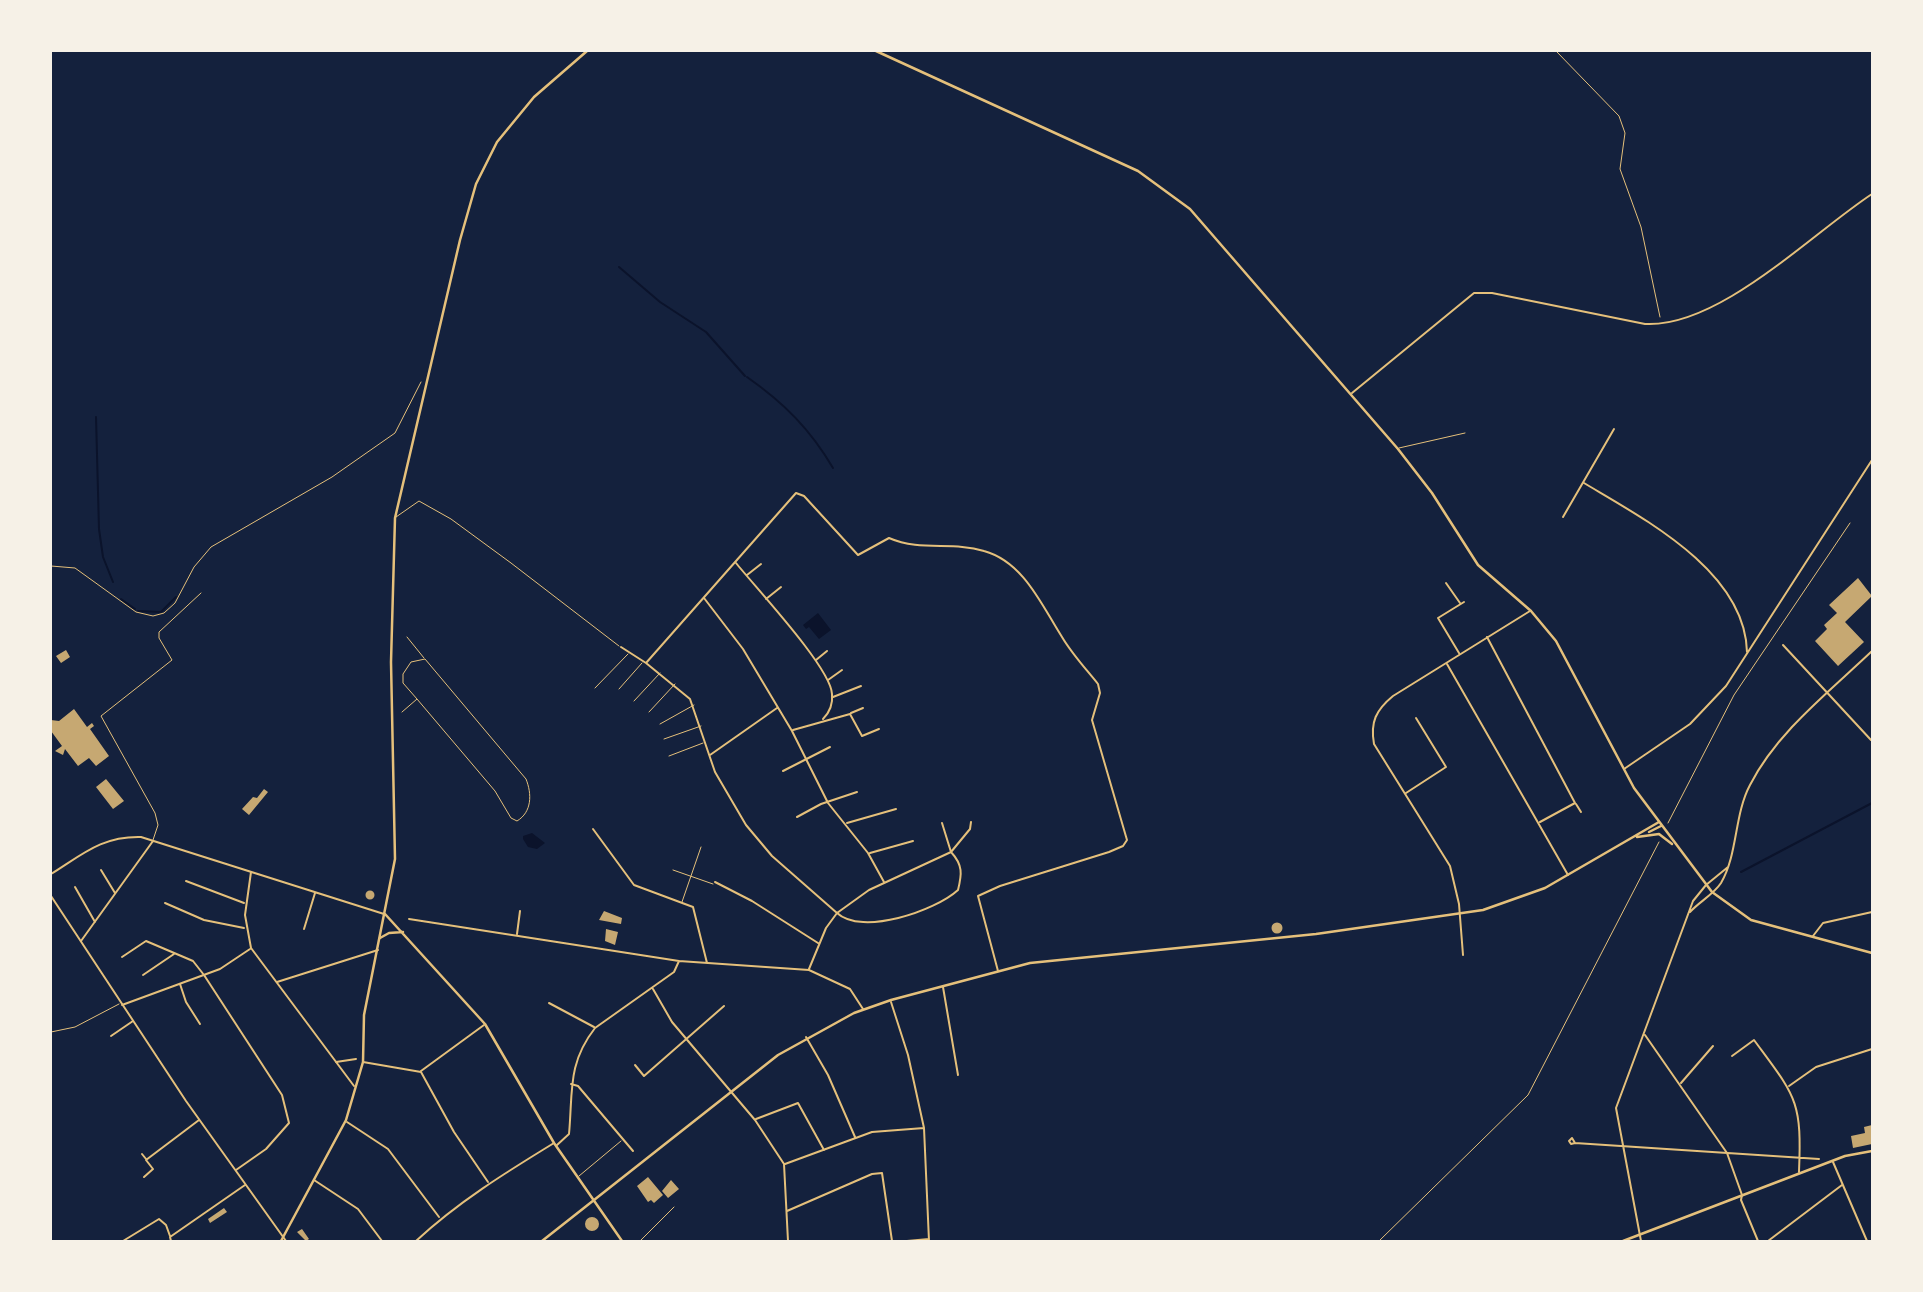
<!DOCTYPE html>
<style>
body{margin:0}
#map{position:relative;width:1923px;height:1292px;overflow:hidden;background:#14213d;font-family:Figtree,sans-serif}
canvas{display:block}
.frame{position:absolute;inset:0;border:52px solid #f6f1e7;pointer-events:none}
</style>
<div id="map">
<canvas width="1923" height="1292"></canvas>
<div class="frame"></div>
</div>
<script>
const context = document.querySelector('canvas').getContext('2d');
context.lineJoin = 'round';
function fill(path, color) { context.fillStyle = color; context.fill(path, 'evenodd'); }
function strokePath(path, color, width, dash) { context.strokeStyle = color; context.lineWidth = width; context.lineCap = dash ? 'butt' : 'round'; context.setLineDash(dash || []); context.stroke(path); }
const water = new Path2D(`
 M818,613L831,630L819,639L809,627L806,629L803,625Z
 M532,833L545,843L537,849L528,847L523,839V836Z`);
const stream = new Path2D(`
 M619,267L660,302L706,332L745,376
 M747,377C784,403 810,429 833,468
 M96,417L99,529L103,557L113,582
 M121,599L135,609
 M138,611L161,612L176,597
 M1741,872L1872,803`);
const building = new Path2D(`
 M1858,578L1872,596L1845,622L1864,642L1838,666L1815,641L1827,629L1824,625L1837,613L1829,605Z
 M66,650L70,657L61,663L56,656Z
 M74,709L87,727L92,723L94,726L90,729L109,756L96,766L89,758L78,766L65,749L63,755L55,751L62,746L51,731V720L59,721Z
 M106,779L124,801L113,809L96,787Z
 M264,789L268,792L249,815L242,809L253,797L257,798Z
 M365.5 895a4.5 4.5 0 1 1 9 0a4.5 4.5 0 1 1-9 0Z
 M604,911L622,918L621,924L599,920Z
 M1271.5 928a5.5 5.5 0 1 1 11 0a5.5 5.5 0 1 1-11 0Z
 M606,929L618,932L615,945L605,941Z
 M1872,1125V1144L1853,1148L1851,1136L1865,1133L1864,1127Z
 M648,1177L663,1195L654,1203L651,1200L648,1202L637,1186Z
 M671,1180L679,1189L668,1198L662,1191Z
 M224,1208L227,1212L210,1223L208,1219Z
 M585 1224a7 7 0 1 1 14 0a7 7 0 1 1-14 0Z
 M302,1229L309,1239L306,1241L297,1232Z`);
const path = new Path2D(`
 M1556,51L1619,116L1625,133L1620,169L1641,227L1660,317
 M51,566L75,568L136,612L153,616L164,613L175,603L194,567L211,547L332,477L395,433L421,382
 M407,637L424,658
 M402,712L417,699L495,791L511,818L517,821C532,812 532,794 526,779L425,659L411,662L403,674V683L417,699
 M1668,823L1734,695L1850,523
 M1379,1241L1528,1095L1659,842`);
const service = new Path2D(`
 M1399,448L1465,433
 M396,517L419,501L451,519L511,563L619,646
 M595,688L628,654
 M619,689L642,663
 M634,701L660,673
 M649,712L675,684
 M660,724L694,705
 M664,739L701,726
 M669,756L703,743
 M153,840L158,825L155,813L101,716L172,660L159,638V632L201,593
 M673,870L713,884
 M682,902L701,847
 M51,1032L75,1027L119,1004
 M579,1176L621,1141
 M640,1241L674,1207`);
const minor = new Path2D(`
 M1352,393L1474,293H1492L1645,324C1719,328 1811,234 1872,194
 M1584,483C1644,519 1745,571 1747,652
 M1563,517L1614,429
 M736,563C756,588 831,668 832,694C833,704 829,713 823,719
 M747,575L761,564
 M1446,583L1460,603
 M704,598L743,649L792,731L828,803L868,853L884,882
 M766,599L781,587
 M1487,637L1575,803L1540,822
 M1783,645L1871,740
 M621,647L646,663L690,699L715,772L746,825L772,856L837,913L826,928L809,969
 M1459,653L1438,618L1464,602
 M816,660L827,651
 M646,663L796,493L804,496L858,555L889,538C921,552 952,541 984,551C1024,562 1042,606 1062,637C1072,654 1086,669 1098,684L1100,693L1092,720L1127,840L1123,846L1109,852L1000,886L978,896L998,971
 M1447,664L1568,875
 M828,680L842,670
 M833,697L861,686
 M851,713L863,708
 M793,730L850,714L862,736L879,729
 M710,755L777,708
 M1624,769L1690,724L1726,686L1872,460
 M783,771L830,747
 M1406,793L1446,767L1416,718
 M1576,804L1581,812
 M797,817L821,804L857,792
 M847,823L896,809
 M942,823L951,852L970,829L971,822
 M593,829L634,885L693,907L707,963
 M951,852C963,865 962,874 958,890C935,911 862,936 837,913L869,890Z
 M870,853L913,841
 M101,870L115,893
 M251,872L245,915L251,948L354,1086
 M51,874C83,854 102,836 141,837L384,914
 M186,881L244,903
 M715,882L752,901L818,943
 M75,887L95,922
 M51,896L186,1101L286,1241
 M165,903L204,920L244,928
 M1690,912C1699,902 1714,894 1721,883C1738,854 1734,815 1750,785C1777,732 1829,692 1872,651
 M409,919L679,961L809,970L850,989L863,1009
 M304,929L315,893
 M517,934L520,911
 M1813,936L1823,923L1872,912
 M81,941L153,841
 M1463,955L1459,904L1450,866L1374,744C1370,722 1376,710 1393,696L1530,611
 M122,957L146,941L193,961L204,975L282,1095L289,1123L266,1149L236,1170
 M143,975L174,954
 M277,982L378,950
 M180,984L186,1002L200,1024
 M943,987L958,1075
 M653,989L672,1022L755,1120L784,1164L788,1241
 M891,1002L908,1055L924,1128L929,1241
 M549,1003L594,1027
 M122,1005L220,969L250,949
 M1645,1035L1727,1153L1742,1195L1741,1200L1758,1241
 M111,1036L133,1021
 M806,1037L828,1075L855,1137
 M1732,1056L1754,1040C1796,1097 1802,1100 1799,1172
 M336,1062L356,1059
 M363,1062L421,1072L454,1132L488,1182
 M635,1065L644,1076L724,1006
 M421,1071L484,1025
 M1681,1083L1713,1046
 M571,1084L578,1086L633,1151
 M1789,1086L1816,1067L1872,1049
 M756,1119L798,1103L824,1150
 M347,1122L388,1149L439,1217
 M1575,1143L1571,1144L1569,1141L1572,1138L1575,1143L1819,1159
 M557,1145L569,1134C573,1092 567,1064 595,1028L674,972L679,961
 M142,1154L146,1159
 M1833,1162L1867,1241
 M785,1164L872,1132L924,1128
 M144,1177L153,1169L146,1160L199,1120
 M314,1180L358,1209L382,1241
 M787,1211L872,1174L882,1173L892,1241
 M123,1241L159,1219L166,1225L170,1236
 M171,1241L170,1237L245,1185
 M416,1241C458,1202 505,1173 554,1143
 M707,1241H711
 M907,1241L929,1239
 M1641,1241L1616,1108L1693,901L1706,885L1728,867
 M1768,1241L1842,1185`);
const tertiary = new Path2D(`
 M876,51L1138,171L1190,209L1398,449L1432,493L1478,565L1531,611L1556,641L1634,788L1712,892L1751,920L1872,953
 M1649,832L1661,826
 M1637,837L1659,834L1672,844
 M385,914L485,1024L554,1143L622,1241
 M380,938L389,933L403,932
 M542,1241L778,1055L854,1013L891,1000L1030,963L1316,934L1483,910L1545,888L1659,822
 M1623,1241L1845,1156L1872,1151`);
const secondary = new Path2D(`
 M281,1241L346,1120L363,1062L364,1015L395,859L391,662L395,518L460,240L476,184L497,142L534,97L587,51`);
fill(water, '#0b132b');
strokePath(stream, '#0b132b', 2);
fill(building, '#c6a872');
strokePath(path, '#e5c07b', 1);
strokePath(service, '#e5c07b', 1);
strokePath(minor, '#e5c07b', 2);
strokePath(tertiary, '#e5c07b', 2.5);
strokePath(secondary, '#e5c07b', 2.5);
</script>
